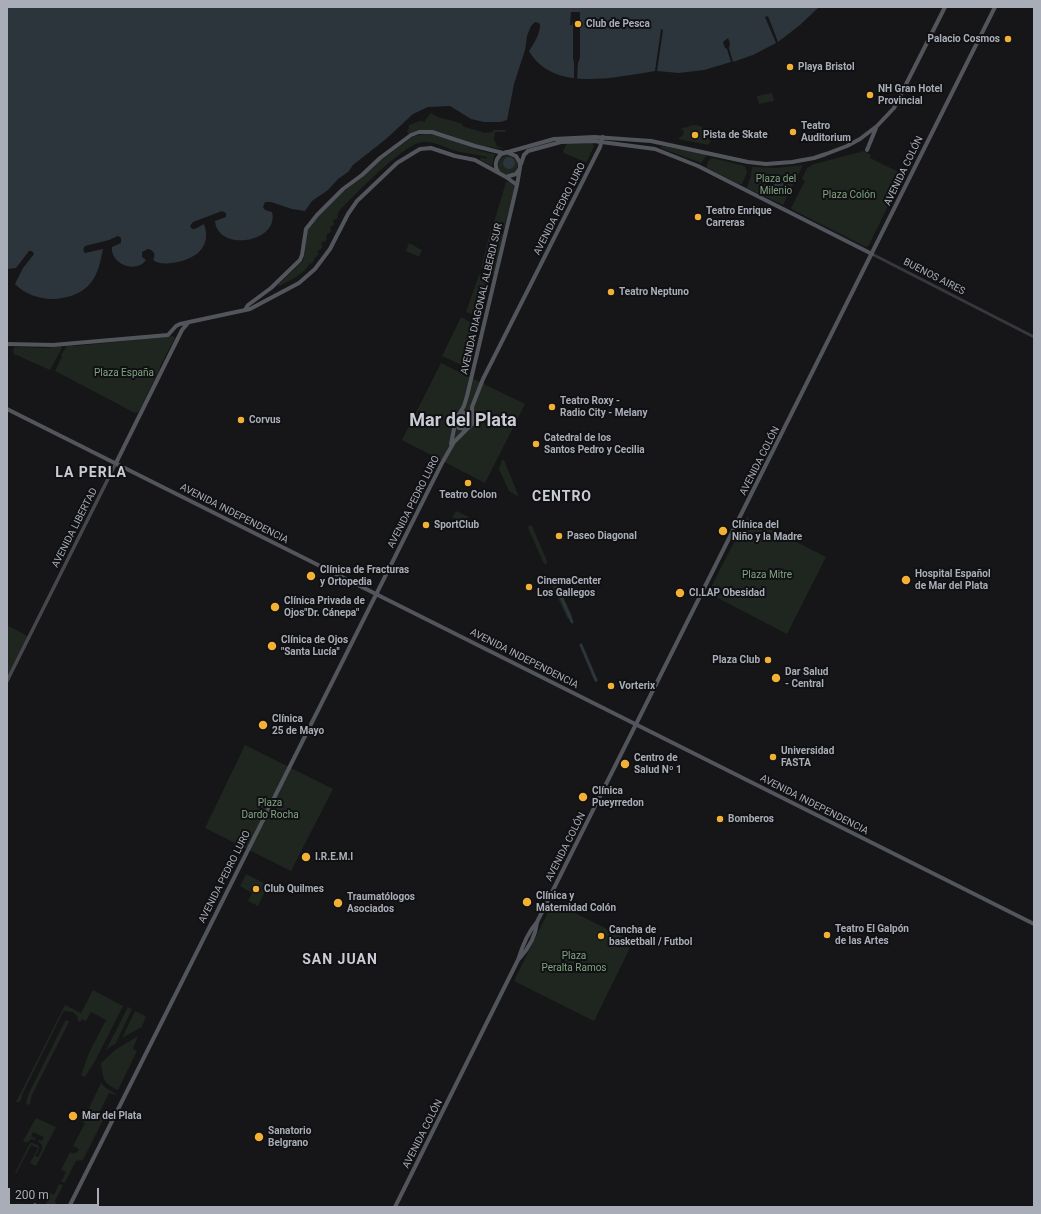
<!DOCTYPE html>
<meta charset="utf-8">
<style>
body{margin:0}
#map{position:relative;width:1041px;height:1214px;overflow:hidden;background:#161618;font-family:Roboto,sans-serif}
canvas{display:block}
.frame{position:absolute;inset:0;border:8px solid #a8adb8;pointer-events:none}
.scale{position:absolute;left:8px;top:1188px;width:91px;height:18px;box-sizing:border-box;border:2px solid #a8adb8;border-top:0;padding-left:5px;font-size:12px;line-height:14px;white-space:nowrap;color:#a8adb8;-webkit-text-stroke:3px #111113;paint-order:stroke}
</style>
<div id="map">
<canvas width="1041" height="1214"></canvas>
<div class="frame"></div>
<div class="scale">200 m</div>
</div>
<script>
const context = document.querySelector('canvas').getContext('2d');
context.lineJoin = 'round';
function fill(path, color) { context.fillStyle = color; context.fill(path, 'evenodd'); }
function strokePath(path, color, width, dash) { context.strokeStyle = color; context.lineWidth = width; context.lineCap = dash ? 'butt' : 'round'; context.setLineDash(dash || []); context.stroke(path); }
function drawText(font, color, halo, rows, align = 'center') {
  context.font = font + ' Roboto,sans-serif'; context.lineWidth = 4; context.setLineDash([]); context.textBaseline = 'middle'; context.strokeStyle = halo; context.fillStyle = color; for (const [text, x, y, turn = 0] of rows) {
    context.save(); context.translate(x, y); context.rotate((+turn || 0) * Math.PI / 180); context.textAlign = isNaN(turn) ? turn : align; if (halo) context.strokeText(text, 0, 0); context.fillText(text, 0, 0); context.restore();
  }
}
const green = new Path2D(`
 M772,93L774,101L759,104L757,96Z
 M431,113L438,117L463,124L462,126L485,133L493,132V130H506L505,132H495L494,139L497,146L503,148V149C492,147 482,146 472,143C452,138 429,123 409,134L407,131L409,129V125L420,121L425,122V120Z
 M693,125C703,126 709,130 712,140L710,141L709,145L678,139L684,134L683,130L680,129Z
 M426,134C450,135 471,151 495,154L492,166L480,160L481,157L486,159L487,157C477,154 466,154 456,151C445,148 436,141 423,142C404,143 355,195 340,210L337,215L338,216L336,220L334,219L333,222L334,223L333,226H331L330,229L331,230L330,233H328L326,237L327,238L325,242L323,241L321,245L323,246L320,250H319L317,252L319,253L316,257H315L312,264L310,263C304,274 292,280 279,286V284L303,261L305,251L307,231L317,217L344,191L362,177L378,162L414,136Z
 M567,143H592L594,146L587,161L585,162L564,153L563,151Z
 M662,146L704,154L707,155L701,163L661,148Z
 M864,151L871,155L870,158L901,173L903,175L869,245L866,247L793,210L791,208L805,181L802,179L807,168L814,164Z
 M498 165a10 10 0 1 1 20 0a10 10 0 1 1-20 0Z
 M712,158L745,166L747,172L742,184H739L707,168C706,165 709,159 712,158Z
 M803,165L783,205L747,188L751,175L752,167L776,168Z
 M506,182H509L515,186L504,228L494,222Z
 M491,228L503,234L494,274L481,268Z
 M409,243L422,250L419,257L406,251Z
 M479,275L490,280L480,317L466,312Z
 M461,317L479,327L470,369L442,356Z
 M173,336L175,338L160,366V368L139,411L136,413L133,412L55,371L62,356L61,355L67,346H75Z
 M60,346L62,348L50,370L14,354L13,350L15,347L47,348Z
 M441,363L525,404L485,483L402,440Z
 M502,460H504L519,497L509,491L499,469Z
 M456,511L469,517L466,524L452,517Z
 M747,517L826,557L787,634L708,593Z
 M529,525L532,526L547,561L546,565L543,562L528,528Z
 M553,579L556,581L572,615V618L571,619L567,618L551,583V580Z
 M7,625L29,637L7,681Z
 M581,644L597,680L596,683L594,681L580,646Z
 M245,745L333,789L291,871L205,828Z
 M246,874L268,885L258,906L248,901L252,893L240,886Z
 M553,902L633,942L594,1021L514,981Z
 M93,990L123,1006L95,1061L85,1077L81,1075L89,1053L106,1020L91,1012L86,1021L82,1019L80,1022L78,1021L77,1016L73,1012L64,1011L62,1014L23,1093L21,1100L19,1102H16L65,1005L81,1013Z
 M128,1007L132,1009L116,1043L106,1050Z
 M135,1011L146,1016L142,1027L122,1038Z
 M67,1020L69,1022L32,1095L30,1104L27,1105L26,1103L29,1093L65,1021Z
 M138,1036L133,1049L137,1051L118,1090C103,1083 103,1079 101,1063L115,1050Z
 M101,1083L106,1088L116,1094L115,1095L109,1093L99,1113L104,1118L83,1160L76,1161L65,1182H61L66,1172L61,1170L70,1152L73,1154L75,1152L77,1153L79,1149L73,1146L85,1123L82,1122Z
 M36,1118L56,1127L36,1166L30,1163L38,1148L31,1145L16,1174L15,1173L30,1143H33L39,1146V1149L35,1156L38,1157L42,1149V1145L38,1141L39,1140L42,1141L44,1137L33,1132L31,1136L36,1139L35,1140L31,1139L27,1143L23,1141Z
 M59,1184L63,1185L55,1201L57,1207H52L46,1204L48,1200L46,1199L50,1193L54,1195Z`);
const water = new Path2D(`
 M7,7H819L800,25L778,42L768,16L765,17L776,43L753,55L733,62L729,48L730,43L728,38L723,42L725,48L727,49L731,62L704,70L679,73L657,71L663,30L661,29L655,71C616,77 553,93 529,51C534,44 540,34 540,25L539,23L535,22L531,26L527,36L525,50L514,84L507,120L500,122H484L471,119L450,106L428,107L413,114L386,139L353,165L348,172L338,179L328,190L312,201L305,211L292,209L271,202H265L263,207L265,210L272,212C280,242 218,253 215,221L226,217V213L222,211L193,222L190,226L192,229H195L204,224C213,249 192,261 171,263C164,264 159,264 153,260C156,255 154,250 148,249L142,252V257L146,260C136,274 110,264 112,247L121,243V238L118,236L109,240L85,246L83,250L85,253L103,249C100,263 98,276 88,286C69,304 33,303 15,284L23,268L34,254L32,251H29L16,268L7,269Z
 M503 163a6 6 0 1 1 12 0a6 6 0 1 1-12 0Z
 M765 183a9 9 0 1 1 18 0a9 9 0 1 1-18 0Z`);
const pier = new Path2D(`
 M571,12H580V58L578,63L577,81H574V63L573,58V21L572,25H570Z`);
const canal = new Path2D(`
 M558,590L572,622
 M581,645L596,680`);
const tertiary = new Path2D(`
 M872,254L1034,337`);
const secondary = new Path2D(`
 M7,681L116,463`);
const primary = new Path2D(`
 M867,150L876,128
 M521,164L524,155L528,151L561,142L594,141L655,149L698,166L872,254
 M499,173C494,167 495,160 501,154L554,139L594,137L651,141L748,162L766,164L792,162L814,158L826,154L847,146L860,139L877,126L894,108L945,7
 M506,177L517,185
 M246,308L248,305L271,288L300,260L302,255L306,229L317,215L343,189L362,175L380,158L411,135L419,132H432L475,146L503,153
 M7,344L53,345L168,335L176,326L180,324L250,309L299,283L315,269L330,249L348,214L357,201L397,163L420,149L431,148L455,156L475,160L506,177L516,174L520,168V163L516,156L506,152
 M7,409L1034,924
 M459,414C464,412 469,413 472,418
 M456,422L459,428L467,429
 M451,444L456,419L464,406L467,396L517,185L520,168
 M116,463L182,330L188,323
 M519,959C528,949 536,935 537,922
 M69,1207L442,463L454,442L472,424V407L483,379L600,147L603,137
 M395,1207L518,960C522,947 528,932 537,922L995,7`);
const rail = new Path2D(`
 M33,1207L35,1204`);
const markers = [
 [578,24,4,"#f2b134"],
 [1008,39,4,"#f2b134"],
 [790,67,4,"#f2b134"],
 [870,95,4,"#f2b134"],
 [793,132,4,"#f2b134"],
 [695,135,4,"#f2b134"],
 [698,217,4,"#f2b134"],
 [611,292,4,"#f2b134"],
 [552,407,4,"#f2b134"],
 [241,420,4,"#f2b134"],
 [536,444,4,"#f2b134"],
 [468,483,4,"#f2b134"],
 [426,525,4,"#f2b134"],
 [723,531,5,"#f2b134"],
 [559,536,4,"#f2b134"],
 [311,576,5,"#f2b134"],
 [906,580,5,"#f2b134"],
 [529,587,4,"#f2b134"],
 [680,593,5,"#f2b134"],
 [275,607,5,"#f2b134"],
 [272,646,5,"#f2b134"],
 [768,660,4,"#f2b134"],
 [776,678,5,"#f2b134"],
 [611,686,4,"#f2b134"],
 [263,725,5,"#f2b134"],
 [773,757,4,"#f2b134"],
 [625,764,5,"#f2b134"],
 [583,797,5,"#f2b134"],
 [720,819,4,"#f2b134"],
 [306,857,5,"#f2b134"],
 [256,889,4,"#f2b134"],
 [527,902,5,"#f2b134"],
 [338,903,5,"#f2b134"],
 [827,935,4,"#f2b134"],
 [601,936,4,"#f2b134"],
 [73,1116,5,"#f2b134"],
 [259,1137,5,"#f2b134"]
];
const poiNames = [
 ["Club de Pesca",586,24],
 ["Palacio Cosmos",1000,39,"right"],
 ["Playa Bristol",798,67],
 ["NH Gran Hotel",878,89],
 ["Provincial",878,101],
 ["Teatro",801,126],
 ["Auditorium",801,138],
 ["Pista de Skate",703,135],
 ["Teatro Enrique",706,211],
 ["Carreras",706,223],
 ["Teatro Neptuno",619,292],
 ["Teatro Roxy -",560,401],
 ["Radio City - Melany",560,413],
 ["Corvus",249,420],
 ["Catedral de los",544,438],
 ["Santos Pedro y Cecilia",544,450],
 ["Teatro Colon",468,495,"center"],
 ["SportClub",434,525],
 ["Clínica del",732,525],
 ["Niño y la Madre",732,537],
 ["Paseo Diagonal",567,536],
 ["Clínica de Fracturas",320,570],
 ["y Ortopedia",320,582],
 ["Hospital Español",915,574],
 ["de Mar del Plata",915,586],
 ["CinemaCenter",537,581],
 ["Los Gallegos",537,593],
 ["CI.LAP Obesidad",689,593],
 ["Clínica Privada de",284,601],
 ["Ojos\"Dr. Cánepa\"",284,613],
 ["Clínica de Ojos",281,640],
 ["\"Santa Lucía\"",281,652],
 ["Plaza Club",760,660,"right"],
 ["Dar Salud",785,672],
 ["- Central",785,684],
 ["Vorterix",619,686],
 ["Clínica",272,719],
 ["25 de Mayo",272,731],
 ["Universidad",781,751],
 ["FASTA",781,763],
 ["Centro de",634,758],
 ["Salud Nº 1",634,770],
 ["Clínica",592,791],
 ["Pueyrredon",592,803],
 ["Bomberos",728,819],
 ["I.R.E.M.I",315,857],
 ["Club Quilmes",264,889],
 ["Clínica y",536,896],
 ["Maternidad Colón",536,908],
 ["Traumatólogos",347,897],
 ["Asociados",347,909],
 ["Teatro El Galpón",835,929],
 ["de las Artes",835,941],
 ["Cancha de",609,930],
 ["basketball / Futbol",609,942],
 ["Mar del Plata",82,1116],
 ["Sanatorio",268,1131],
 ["Belgrano",268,1143]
];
const streetNames = [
 ["AVENIDA COLÓN",904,171,-64],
 ["AVENIDA PEDRO LURO",560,209,-63],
 ["BUENOS AIRES",934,277,27],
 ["AVENIDA DIAGONAL ALBERDI SUR",482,299,-77],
 ["AVENIDA COLÓN",760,461,-63],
 ["AVENIDA PEDRO LURO",414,502,-63],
 ["AVENIDA INDEPENDENCIA",234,514,27],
 ["AVENIDA LIBERTAD",75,528,-63],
 ["AVENIDA INDEPENDENCIA",524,659,27],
 ["AVENIDA INDEPENDENCIA",814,805,27],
 ["AVENIDA COLÓN",566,847,-63],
 ["AVENIDA PEDRO LURO",225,877,-63],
 ["AVENIDA COLÓN",423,1134,-63]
];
const parkNames = [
 ["Plaza del",776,179],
 ["Milenio",776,191],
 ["Plaza Colón",849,195],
 ["Plaza España",124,373],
 ["Plaza Mitre",767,575],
 ["Plaza",270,803],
 ["Dardo Rocha",270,815],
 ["Plaza",574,956],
 ["Peralta Ramos",574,968]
];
const districtNames = [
 ["LA PERLA",91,473],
 ["CENTRO",562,497],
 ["SAN JUAN",340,960]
];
const townNames = [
 ["Mar del Plata",463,421]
];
fill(green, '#1e261f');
fill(water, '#2c353c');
fill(pier, '#161618');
strokePath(canal, '#2c353c', 3);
strokePath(tertiary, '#37383d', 3);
strokePath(secondary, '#45474d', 3.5);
strokePath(primary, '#53555c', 4);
strokePath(rail, '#4a4c52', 2.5);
strokePath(rail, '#111113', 1, [3]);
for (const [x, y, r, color] of markers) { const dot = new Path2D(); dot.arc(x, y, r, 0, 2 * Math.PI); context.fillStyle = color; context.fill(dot); strokePath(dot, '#111113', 1.5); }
drawText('bold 10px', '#a8adb8', '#111113', poiNames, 'left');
drawText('10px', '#a8adb8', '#111113', streetNames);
drawText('10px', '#7fa381', '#111113', parkNames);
context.letterSpacing = '1px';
drawText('bold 14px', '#c9ccd4', '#111113', districtNames);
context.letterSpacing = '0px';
drawText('bold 18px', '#c9ccd4', '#111113', townNames);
</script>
